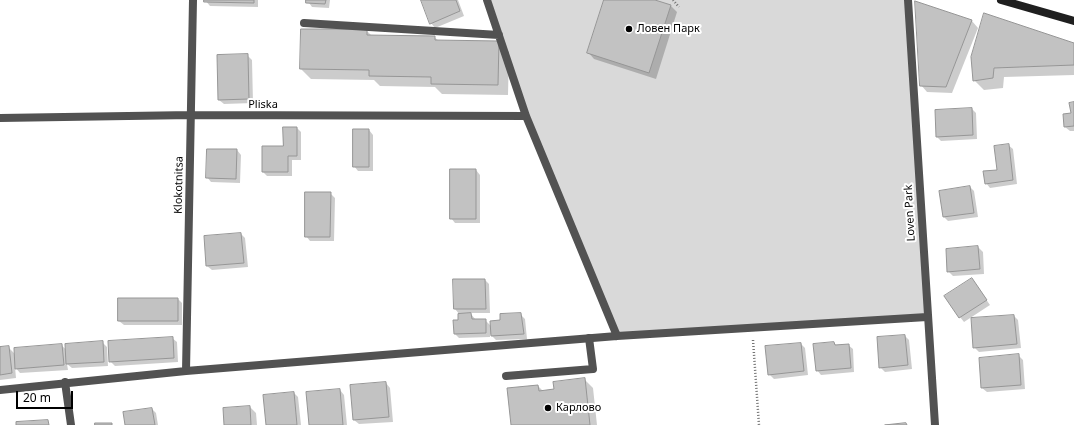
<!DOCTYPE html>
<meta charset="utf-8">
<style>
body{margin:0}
#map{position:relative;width:1074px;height:425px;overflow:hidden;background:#fff;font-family:"Noto Sans",sans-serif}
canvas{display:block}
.scale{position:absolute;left:16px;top:391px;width:57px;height:18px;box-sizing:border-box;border:2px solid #000;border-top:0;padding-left:5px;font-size:12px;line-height:14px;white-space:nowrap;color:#000;-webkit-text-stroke:3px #fff;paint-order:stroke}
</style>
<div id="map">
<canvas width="1074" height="425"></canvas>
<div class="scale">20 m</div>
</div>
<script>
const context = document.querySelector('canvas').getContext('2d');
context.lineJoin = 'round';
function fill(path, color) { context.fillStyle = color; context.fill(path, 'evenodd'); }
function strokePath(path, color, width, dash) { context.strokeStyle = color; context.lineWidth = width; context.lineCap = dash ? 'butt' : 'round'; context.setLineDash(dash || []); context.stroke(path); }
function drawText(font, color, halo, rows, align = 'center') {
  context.font = font + ' "Noto Sans",sans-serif'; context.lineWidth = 4; context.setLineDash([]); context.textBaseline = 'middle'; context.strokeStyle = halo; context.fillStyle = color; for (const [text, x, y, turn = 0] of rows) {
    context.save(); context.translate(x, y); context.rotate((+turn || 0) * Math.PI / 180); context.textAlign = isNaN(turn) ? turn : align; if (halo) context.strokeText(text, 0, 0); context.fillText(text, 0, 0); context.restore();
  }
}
const green = new Path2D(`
 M487,0H908L927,317L617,336L526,116Z`);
const shadow = new Path2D(`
 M205,0H258V7L210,6Z
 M307,0H330L329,8L312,7Z
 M422,0H458L464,16L435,28L431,23Z
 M605,0H652L671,6L677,12L656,79L594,59L588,52Z
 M916,3L972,21L978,28L952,93L927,92L921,85Z
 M366,30L372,36L434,37L439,41L498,42L509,52L508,95L442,94L435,87L380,86L374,80L311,79L301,69Z
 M1074,44V75L1004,77L1003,88L984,90L974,80L972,58Z
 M247,55L252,60L253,103L224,104L219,100Z
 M1074,103V131H1070L1065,127L1064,115L1072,114Z
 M972,109L976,113L977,139L941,141L937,137Z
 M297,128L301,132V160H292V176H267L263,172L284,147Z
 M369,130L373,135V171H358L354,166Z
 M1008,145L1013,149L1017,184L990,188L986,183L998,170Z
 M237,150L241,155L240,183L211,182L207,177Z
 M476,170L480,175V223H455L451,218Z
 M970,187L974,191L978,217L948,221L944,217L940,191Z
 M330,193L335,198L334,241H310L306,236Z
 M241,234L245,238L248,267L212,270L207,266Z
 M978,247L983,252L984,274L953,276L948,271Z
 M972,279L990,305L964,322L960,317Z
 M485,280L489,284L490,313H470L476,320H485L491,326L520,314L525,319L527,339L496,340L490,334V337L459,338L455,334L460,315L455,309Z
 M178,299L182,303V325H124L119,321Z
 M1014,316L1018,320L1021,348L979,352L974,347Z
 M905,336L909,340L912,369L885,372L880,367Z
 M172,338L177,342L178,362L115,366L110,361Z
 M102,342L107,347L108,366L72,368L67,364L68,370L20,373L15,367L16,378L0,380V348L8,347L15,354L62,346L67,350Z
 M834,343L837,346L848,345L853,349L854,372L821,375L817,370Z
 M801,344L805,348L808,375L774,379L769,374Z
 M1018,355L1023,360L1025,389L987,392L982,388Z
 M585,380L593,388L597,425H512L538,386L543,391L555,390Z
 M386,383L390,388L393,422L359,424L354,420L352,386Z
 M340,390L344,395L347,425H310Z
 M294,393L298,397L301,425H267Z
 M250,407L256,413L257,425H225Z
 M152,409L156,413L158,425H126Z`);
const building = new Path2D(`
 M204,0H254V3L204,2Z
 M306,0H326L325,4L306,3Z
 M421,0H456L460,11L430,24Z
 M604,0H655L671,5L649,73L587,53Z
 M915,1L972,20L946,87L920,86Z
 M984,13L1074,43V65L994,68L993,78L973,81L971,57Z
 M301,29H367V35L435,36V40L499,41L498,85L431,84V77L369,76V70L300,69Z
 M248,54L249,99L218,100L217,55Z
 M1074,102V126L1064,127L1063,114L1071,113L1069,103Z
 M972,108L973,135L936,137L935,110Z
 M283,127H297V156H288V172H262V146H283Z
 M353,129H369V167H353Z
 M1009,144L1013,180L985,184L983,171L997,170L994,146Z
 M207,149H237L236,179L206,178Z
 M450,169H476V219H450Z
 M970,186L974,213L943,217L939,191Z
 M305,192H331L330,237H305Z
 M241,233L244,263L206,266L204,236Z
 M978,246L980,269L947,272L946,249Z
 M972,278L987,300L959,318L944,296Z
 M453,279H485L486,309H454Z
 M118,298H178V321H118Z
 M471,313L472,319H486V333L454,334L453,320H458V314Z
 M521,313L524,334L491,336L490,321L500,320V314Z
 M1014,315L1017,344L973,348L971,318Z
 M905,335L908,365L879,368L877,337Z
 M173,337L174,358L109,362L108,341Z
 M103,341L104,362L66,364L65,344Z
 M834,342L835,345L849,344L851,368L816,371L813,344Z
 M801,343L804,371L768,375L765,346Z
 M62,344L64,365L15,369L14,348Z
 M9,346L12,373L0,375V347Z
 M1019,354L1021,385L981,388L979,358Z
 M585,378L590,425H511L507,388L538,385L539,391L554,389L553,382Z
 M386,382L389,417L353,420L350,385Z
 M340,389L343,425H309L306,392Z
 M294,392L297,425H266L263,395Z
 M250,406L251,425H224L223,408Z
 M152,408L155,425H125L123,412Z
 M48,420L49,425H16V422Z
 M95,423H112V425H95Z
 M906,423L907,425H885Z`);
const path = new Path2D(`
 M673,0L679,7
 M753,340L759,425`);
const lane = new Path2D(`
 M506,376L593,369L589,338`);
const street = new Path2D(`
 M487,0L526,116L617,336
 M908,0L935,425
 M304,23L499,35
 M0,118L192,115L526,116
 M186,371L193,0
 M65,382L71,425
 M0,390L186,371L617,336L927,317`);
const secondary = new Path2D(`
 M1001,0L1074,21`);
const markers = [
 [629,29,4,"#000"],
 [548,408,4,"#000"]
];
const poiNames = [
 ["Ловен Парк",637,29],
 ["Карлово",556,408]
];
const streetNames = [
 ["Pliska",263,105],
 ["Klokotnitsa",179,185,-89],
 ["Loven Park",910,213,-93]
];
fill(green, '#d9d9d9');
fill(shadow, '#0003');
fill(building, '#c2c2c2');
strokePath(building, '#969696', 1);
strokePath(path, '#747474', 2.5, [1, 2]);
strokePath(lane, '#525252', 8);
strokePath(street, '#525252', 8);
strokePath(secondary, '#1f1f1f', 8);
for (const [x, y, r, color] of markers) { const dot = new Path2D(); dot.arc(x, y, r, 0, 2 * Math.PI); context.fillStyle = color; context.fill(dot); strokePath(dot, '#fff', 1.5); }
drawText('11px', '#000', '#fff', poiNames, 'left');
drawText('11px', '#000', '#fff', streetNames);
</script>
